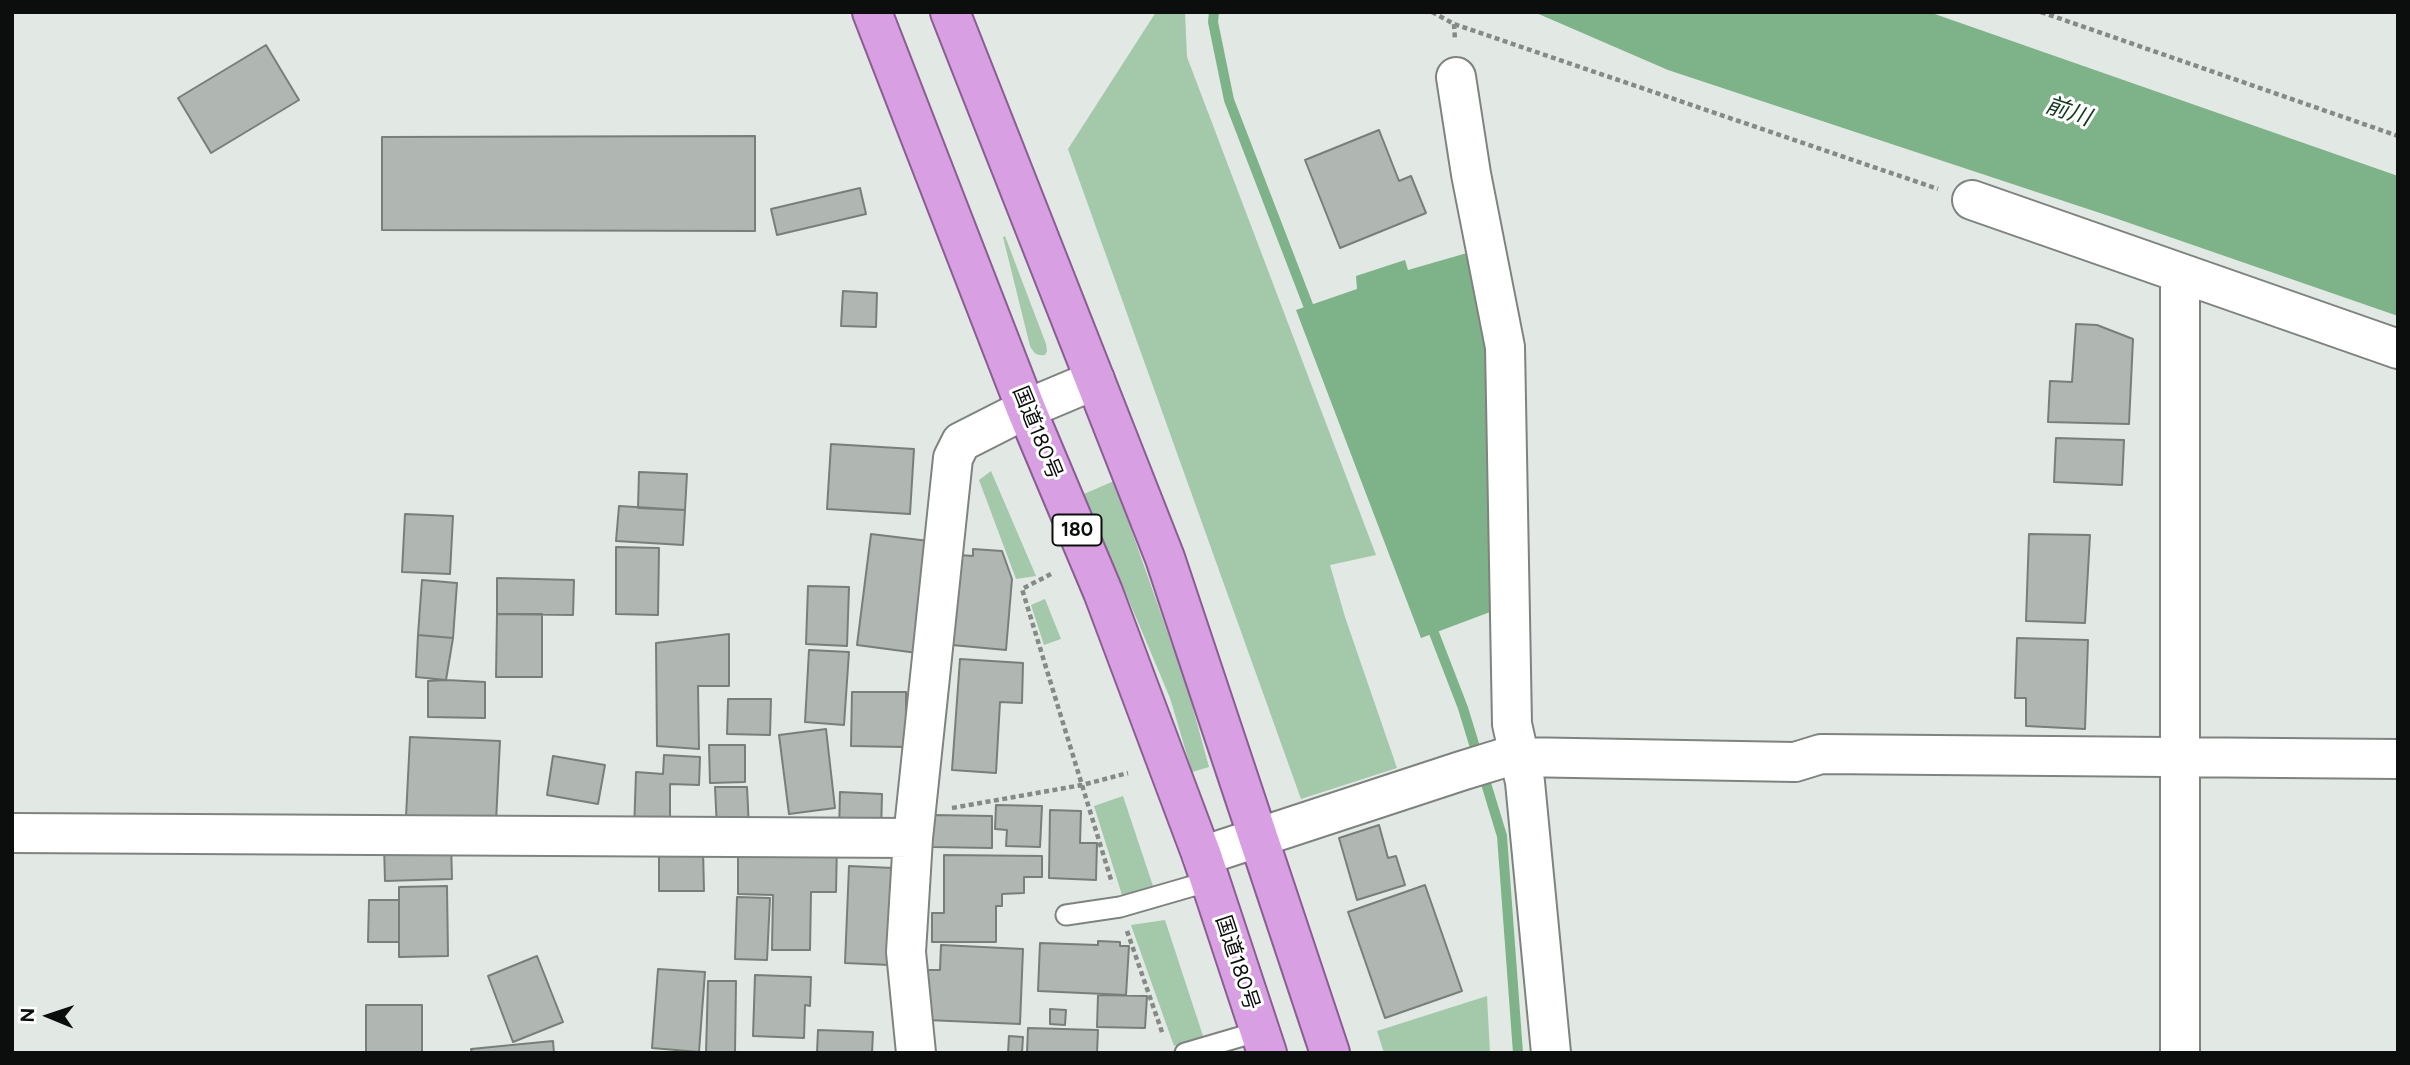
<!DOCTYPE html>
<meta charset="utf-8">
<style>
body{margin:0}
#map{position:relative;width:2410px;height:1065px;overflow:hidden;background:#e2e8e3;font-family:Figtree,sans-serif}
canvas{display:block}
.frame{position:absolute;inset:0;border:14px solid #0c0e0d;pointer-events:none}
.north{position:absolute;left:14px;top:981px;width:70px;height:70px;-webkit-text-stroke:5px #fff;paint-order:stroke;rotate:272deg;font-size:19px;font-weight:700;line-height:28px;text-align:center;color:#0c0e0d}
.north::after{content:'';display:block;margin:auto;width:24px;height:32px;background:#0c0e0d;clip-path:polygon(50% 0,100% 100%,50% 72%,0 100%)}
</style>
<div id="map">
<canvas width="2410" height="1065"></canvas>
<div class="frame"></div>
<div class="north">N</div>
</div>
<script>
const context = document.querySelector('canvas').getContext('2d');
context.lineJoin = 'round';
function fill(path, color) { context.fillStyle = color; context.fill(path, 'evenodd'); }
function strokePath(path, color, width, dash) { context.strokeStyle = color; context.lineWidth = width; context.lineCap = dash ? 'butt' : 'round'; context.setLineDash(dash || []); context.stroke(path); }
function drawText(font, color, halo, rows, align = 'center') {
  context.font = font + ' Figtree,"Noto Sans JP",sans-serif'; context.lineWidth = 6; context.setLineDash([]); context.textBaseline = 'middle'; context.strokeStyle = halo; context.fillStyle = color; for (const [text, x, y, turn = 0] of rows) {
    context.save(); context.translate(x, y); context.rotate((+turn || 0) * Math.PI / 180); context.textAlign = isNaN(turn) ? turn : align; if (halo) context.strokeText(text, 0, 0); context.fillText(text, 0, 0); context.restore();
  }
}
const green = new Path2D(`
 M1156,12H1185L1187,57L1376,555L1330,565L1345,617L1397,768L1301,799L1068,149Z
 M1005,236L1046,344L1047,351L1045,355C1036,356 1034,353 1030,346L1003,237Z
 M991,471L1036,576L1016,579L979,480Z
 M1114,481L1188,690L1209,767L1192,772L1170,698L1084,494Z
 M1045,599L1061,639L1044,645L1031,605Z
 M1123,796L1153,886L1122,895L1094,806Z
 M1165,920L1203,1036L1174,1046L1131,925Z
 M1487,996L1490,1053H1384L1377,1031Z`);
const water = new Path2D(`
 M1534,12H1929L2398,176V316L2112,217L1668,70Z
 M1467,253L1488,350L1490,612L1421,638L1296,310L1357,289L1356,276L1405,260L1408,270Z`);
const stream = new Path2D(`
 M1214,12L1213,22L1229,100L1313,318
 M1429,620L1463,708L1502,836L1518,1053`);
const building = new Path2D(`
 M266,45L299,100L211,153L178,98Z
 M1379,130L1399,181L1411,176L1426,213L1340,248L1305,160Z
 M755,136V231L382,230V137Z
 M860,188L866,214L777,235L771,209Z
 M843,291L877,293L876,327L841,326Z
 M2076,324L2097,325L2133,339L2129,424L2048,422L2050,381L2072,382Z
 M2056,438L2124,440L2122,485L2054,482Z
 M831,444L914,449L910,514L827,509Z
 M639,472L687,474L685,510L638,508Z
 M619,506L685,510L683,545L616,541Z
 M405,514L453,516L450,574L402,572Z
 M871,534L937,542L925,654L857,645Z
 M2029,534L2090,535L2085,623L2026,621Z
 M616,547L659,548L658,615L616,614Z
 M973,549L1002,551L1012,579L1006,650L952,645L960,555L973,556Z
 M497,578L574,580L573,615L497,614Z
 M422,580L457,583L453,638L418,635Z
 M808,586L849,587L847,646L806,644Z
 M497,614H542V677H496Z
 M729,634V686H698L699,749L657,746L656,643Z
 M418,635L453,638L446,680L416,677Z
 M2017,638L2088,640L2085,729L2026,726V698H2015Z
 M809,650L849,652L844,725L805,722Z
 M960,659L1023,663L1022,703L1000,702L996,773L952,770Z
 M446,680L485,682V718L428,717V681Z
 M852,692H906V747L851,746Z
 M728,699H771L770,735L727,734Z
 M826,729L835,808L789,814L779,735Z
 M410,737L500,741L496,822L406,817Z
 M709,745H745V782L710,783Z
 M664,755L700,757L699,785L670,784V831H634L636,772L663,774Z
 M553,756L605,765L598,804L547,795Z
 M715,787H747L749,828L717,829Z
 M840,792L882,794L881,834L839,832Z
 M996,805L1042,806L1040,847L1006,846L1007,830L995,829Z
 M1050,810L1081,811L1080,843H1097L1096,880L1049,878Z
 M932,815L992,816V848L932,847Z
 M1379,825L1388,858L1396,856L1405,885L1357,900L1339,838Z
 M837,842L836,892H811L810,950H772L773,895L738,894V854Z
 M451,843L452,879L385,881L384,845Z
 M659,849H703L704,891H659Z
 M944,855L1042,856V877H1024V893L1002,894V906H996V942H932V913H944Z
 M849,866L893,868L890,965L845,963Z
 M1425,885L1462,991L1385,1018L1348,912Z
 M447,886L448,956L399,957V887Z
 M737,897L770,898L767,960L735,959Z
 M369,900H399V942H368Z
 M1098,941L1120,942V946H1129L1126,995L1038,991L1040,943L1098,945Z
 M941,945L1023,949L1020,1024L927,1020L928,970H940Z
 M537,956L563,1022L513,1042L488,976Z
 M658,969L705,972L699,1052L652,1048Z
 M755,975L811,977L810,1006L805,1005L804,1038L753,1036Z
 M708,981H736L735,1053H706Z
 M1098,995L1147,996L1145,1028L1097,1027Z
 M366,1005H422V1053H366Z
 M1050,1009L1066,1010L1065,1025L1050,1024Z
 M1028,1028L1098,1030L1097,1053H1027Z
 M818,1030L873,1032L872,1053H817Z
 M1009,1036L1023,1037L1022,1053H1008Z
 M553,1041L554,1053H472L471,1049Z`);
const path = new Path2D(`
 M1432,12L1454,24L1938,189
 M2041,12L2398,136
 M1454,24L1455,40
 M1051,574L1022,589L1112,883
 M952,808L1082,785L1128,773
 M1127,931L1163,1035`);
const service = new Path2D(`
 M1066,915L1120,907L1210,881
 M1185,1053L1260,1031`);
const minor = new Path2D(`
 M1456,77L1471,174L1505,347L1512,724L1525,782L1551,1053
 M1972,200L2398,349
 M12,833L913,838
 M1202,856L1461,771L1500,759L1519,757L1795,762L1821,754L2398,759
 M916,1053L906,952L913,838L953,458L961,442L1026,409L1095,380
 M2180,1053V273`);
const trunk = new Path2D(`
 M872,12L1026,409L1103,592L1202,856L1267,1053
 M950,12L1165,558L1330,1053`);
const shields = [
 [1077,530,49]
];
const shieldNames = [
 ["180",1077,530]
];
const streetNames = [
 ["国道180号",1037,433,68],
 ["国道180号",1237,963,72]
];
const waterNames = [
 ["前川",2068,112,18]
];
fill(green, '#a4c8aa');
fill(water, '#7eb288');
strokePath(stream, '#7eb288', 10);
fill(building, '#b0b6b1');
strokePath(building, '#797e79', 2);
strokePath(service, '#7e837f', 23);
strokePath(minor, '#7e837f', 42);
strokePath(trunk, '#8a5e92', 42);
strokePath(path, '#858a86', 4.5, [5, 3.5]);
strokePath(service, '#fff', 19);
strokePath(minor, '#fff', 38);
strokePath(trunk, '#d8a0e2', 38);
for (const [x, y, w] of shields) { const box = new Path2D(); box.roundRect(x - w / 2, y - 15.5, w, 31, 5); context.fillStyle = '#fff'; context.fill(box); strokePath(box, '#0c0e0d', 2); }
drawText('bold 19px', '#0c0e0d', null, shieldNames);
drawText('21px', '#0c0e0d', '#fff', streetNames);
drawText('italic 23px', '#123a1d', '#fff', waterNames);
</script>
